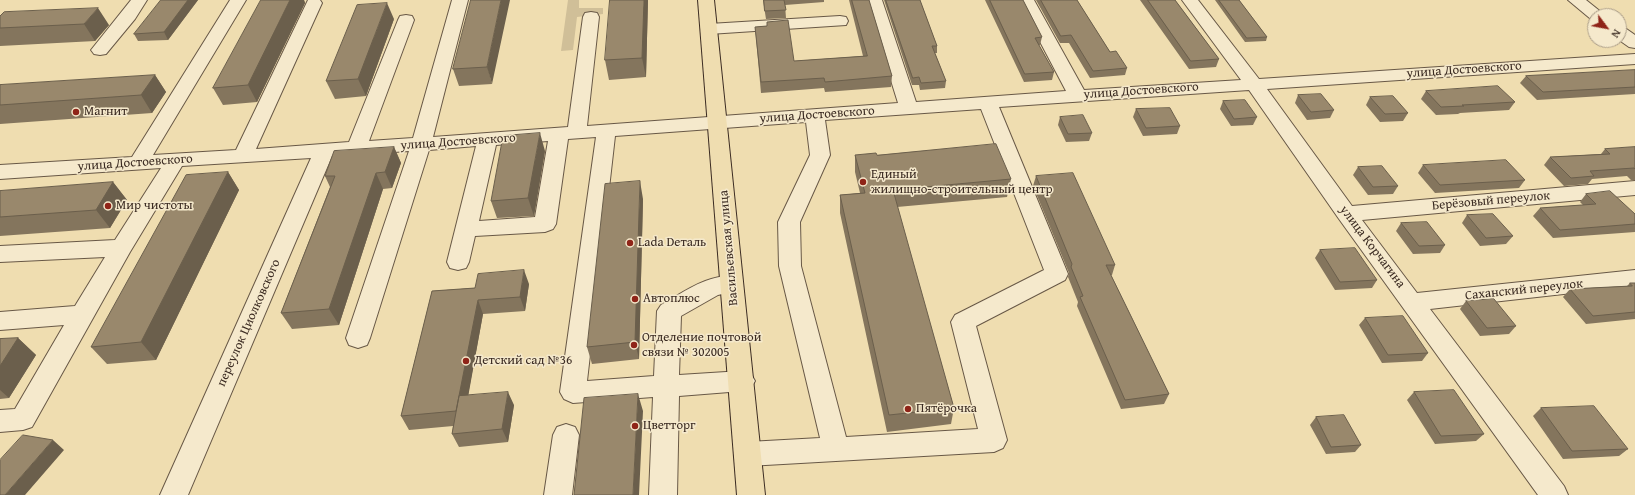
<!DOCTYPE html>
<meta charset="utf-8">
<style>
body{margin:0}
#map{position:relative;width:1635px;height:495px;overflow:hidden;background:#efddb0;font-family:"Gentium Book Plus",serif}
canvas{display:block}
.north{position:absolute;left:1587px;top:8px;width:40px;height:40px;box-sizing:border-box;background:#f5e9cc;border:1px solid #ab9d88;border-radius:50%;rotate:122deg;font-size:11px;font-weight:700;line-height:16px;text-align:center;color:#3b2b22}
.north::after{content:'';display:block;margin:auto;width:14px;height:18px;background:#8f2418;clip-path:polygon(50% 0,100% 100%,50% 72%,0 100%)}
</style>
<div id="map">
<canvas width="1635" height="495"></canvas>
<div class="north">N</div>
</div>
<script>
const context = document.querySelector('canvas').getContext('2d');
context.lineJoin = 'round';
function fill(path, color) { context.fillStyle = color; context.fill(path, 'evenodd'); }
function strokePath(path, color, width, dash) { context.strokeStyle = color; context.lineWidth = width; context.lineCap = dash ? 'butt' : 'round'; context.setLineDash(dash || []); context.stroke(path); }
function drawText(font, color, halo, rows, align = 'center') {
  context.font = font + ' "Gentium Book Plus",serif'; context.lineWidth = 3; context.setLineDash([]); context.textBaseline = 'middle'; context.strokeStyle = halo; context.fillStyle = color; for (const [text, x, y, turn = 0] of rows) {
    context.save(); context.translate(x, y); context.rotate((+turn || 0) * Math.PI / 180); context.textAlign = isNaN(turn) ? turn : align; if (halo) context.strokeText(text, 0, 0); context.fillText(text, 0, 0); context.restore();
  }
}
const green = new Path2D(`
 M568,0H579V8H603V14L577,17L573,50L561,51Z`);
const minor = new Path2D(`
 M131,0H147L135,19L106,54L100,55L94,54L91,50Z
 M230,0H246L153,155L236,150L308,0H320L322,3L256,149L349,142L398,20L400,16L406,15L412,16L414,20L369,141L413,138L452,0H468L433,137L568,127L583,17L585,13L591,12L597,13L599,17L587,126L898,103L866,0H882L916,102L1066,91L1018,0H1034L1084,90L1241,80L1182,0H1198L1259,79L1635,54V64L1267,89L1352,206L1635,181V195L1362,220L1417,293L1635,270V286L1430,309L1564,486L1568,495H1538L1339,219L1249,90L999,107L1068,274L1065,280L976,326L1007,440L1003,448L994,452L748,466L738,462L735,454L738,446L748,442L820,438L779,266L778,222L810,155L806,122L615,136L587,381L654,376L657,311L661,305C684,292 713,270 740,278L743,284L740,290L718,295L681,316L679,375L742,371L751,374L755,381L751,388L742,391L679,396L677,495H649L653,397L573,403L564,399L560,392L596,137L568,139L556,224L553,229L545,232L475,236L469,262L466,268L458,270L450,268L447,262L476,146L429,150L370,338L367,345L358,348L349,345L346,338L409,151L332,156L188,495H160L311,158L182,166L130,252L32,427L23,430L0,432V410L15,409L64,325L0,330V312L75,306L105,257L0,262V246L115,240L161,168L0,179V165L132,157ZM981,109L1044,270L955,315L951,322L978,429L846,437L801,266L800,222L830,155L825,120ZM548,141L535,217L479,221L496,145Z
 M1568,0H1586L1606,16H1595V20H1592Z
 M840,16L846,17L848,21L846,25L709,34L703,33L701,29L703,25L709,24Z
 M1619,27L1625,28L1635,35V48L1629,47L1619,40Z
 M566,424L575,427L579,435L572,495H544L553,435L557,427Z`);
const major = new Path2D(`
 M698,0H714L765,495H737Z`);
const wall = new Path2D(`
 M161,0H198L168,40L138,41L134,34Z
 M261,0H304L305,3L257,102L223,105L213,88Z
 M471,0L492,84L459,86L453,69Z
 M648,0L646,77L609,80L605,60Z
 M763,0H824V2L785,5L786,18L766,19Z
 M849,0H869L892,76L891,87L825,92L824,88L761,93L755,27L767,26V22L794,61L863,56Z
 M884,0H920L937,46V53H935L946,81L945,88L920,90L919,85H912Z
 M985,0H1023L1042,37L1040,45H1039L1054,72L1052,80L1024,82Z
 M1036,0H1077L1110,52L1127,68L1125,75L1090,78L1069,43H1060Z
 M1140,0H1175L1219,59L1216,67L1189,69Z
 M1215,0H1239L1267,37L1266,41L1245,42Z
 M0,16L109,25L95,41L0,46Z
 M394,19L366,96L335,99L326,81Z
 M1635,70V94L1537,100L1520,83L1526,76Z
 M155,75L166,92L152,113L0,124V85Z
 M1426,91L1515,102L1509,110L1460,113L1458,114L1436,115L1421,99Z
 M1298,95L1334,110L1330,118L1307,120L1295,103Z
 M1370,97L1408,113L1403,121L1380,122L1366,105Z
 M1223,101L1257,117L1253,125L1231,126L1220,109Z
 M1136,109L1180,126L1177,134L1143,136L1133,117Z
 M1060,117L1092,133L1089,141L1066,142L1058,125Z
 M394,147L401,163L392,188L383,189L339,325L292,329L281,313L330,187L325,176Z
 M1635,147V180H1631L1627,176L1592,179L1588,184L1564,186L1544,165L1550,157L1601,154L1605,149Z
 M545,151L534,216L497,218L491,201Z
 M855,155H877L1011,179L1007,197L897,207L954,408L951,424L887,432L840,213V195L860,193L855,172Z
 M1423,165L1525,180L1519,188L1435,193L1418,173Z
 M1358,167L1398,186L1393,194L1368,195L1353,175Z
 M228,172L239,190L156,360L107,364L91,347Z
 M1036,176L1115,265L1112,275H1111L1169,394L1164,404L1121,409L1077,306L1078,302L1068,277L1069,273L1033,186Z
 M113,182L127,200L110,228L0,236V191Z
 M1586,194L1635,214V232L1553,238L1533,216L1540,208L1583,205L1580,202Z
 M643,199L639,359L592,364L587,347Z
 M1467,215L1513,236L1506,244L1480,246L1462,223Z
 M1401,223L1445,245L1440,253L1413,254L1396,231Z
 M1320,250L1377,280L1372,288L1335,290L1315,258Z
 M1630,283H1635V319L1586,324L1563,297L1570,289L1627,286Z
 M529,284L525,311L483,314L468,395L514,405L508,442L459,447L452,434L453,426L409,430L401,416L432,291Z
 M1466,301L1516,326L1509,334L1480,336L1460,309Z
 M1365,318L1428,353L1422,361L1382,363L1359,325Z
 M18,338L36,355L9,398L0,399V339Z
 M1414,392L1484,434L1476,441L1435,444L1407,400Z
 M1541,408L1628,449L1619,456L1563,459L1533,416Z
 M1316,417L1361,445L1355,452L1326,454L1310,425Z`);
const shadedWall = new Path2D(`
 M188,0H198L168,40L164,32Z
 M290,0H304L305,3L257,102L248,85Z
 M501,0H510L492,84L487,67Z
 M644,0H648L646,77L642,58Z
 M387,3L394,19L366,96L358,79Z
 M98,8L109,25L95,41L84,24Z
 M155,75L166,92L152,113L141,95Z
 M540,133L545,151L534,216L528,198Z
 M394,147L401,163L392,188L385,172Z
 M228,172L239,190L156,360L141,342Z
 M376,173L383,189L339,325L329,309Z
 M640,181L643,199L639,359L635,342Z
 M113,182L127,200L110,228L96,210Z
 M524,270L529,284L525,311L520,297Z
 M478,300L483,314L463,425L456,411Z
 M18,338L36,355L9,398L0,390V366Z
 M508,392L514,405L508,442L502,429Z
 M638,394L643,411L639,495H633Z
 M53,440L64,450L25,495H5Z`);
const building = new Path2D(`
 M161,0H188L164,32L134,34Z
 M261,0H290L248,85L213,88Z
 M471,0H501L487,67L453,69Z
 M610,0H644L642,58L605,60Z
 M764,0H784L786,10L765,11Z
 M852,0H869L892,76L825,82L824,78L761,82L755,27L767,26V22L788,20L794,61L867,56Z
 M886,0H920L937,46H932L946,81L921,83L919,77L913,78Z
 M990,0H1023L1042,37L1035,38L1054,72L1025,74Z
 M1041,0H1077L1110,52L1116,51L1127,68L1093,71L1071,35L1061,36Z
 M1148,0H1175L1219,59L1191,61Z
 M1219,0H1239L1267,37L1247,38Z
 M387,3L358,79L326,81L357,5Z
 M98,8L84,24L0,28V16L4,12Z
 M1635,70V87L1543,92L1526,76Z
 M155,75L141,95L0,105V85Z
 M1498,86L1515,102L1462,105L1464,106L1441,107L1426,91Z
 M1321,94L1334,110L1311,112L1298,95Z
 M1393,96L1408,113L1385,114L1370,97Z
 M1245,100L1257,117L1234,119L1223,101Z
 M1170,108L1180,126L1146,128L1136,109Z
 M1083,115L1092,133L1068,134L1060,117Z
 M540,133L528,198L491,201L503,136Z
 M996,144L1011,179L893,190L954,408L889,415L840,195L865,193L855,155L876,153L877,155Z
 M394,147L385,172L376,173L329,309L281,313L335,176H325L334,151Z
 M1635,147V169L1634,168L1590,171L1594,176L1571,178L1550,157L1610,154L1605,149Z
 M1506,160L1525,180L1440,185L1423,165Z
 M1382,166L1398,186L1373,187L1358,167Z
 M228,172L141,342L91,347L186,175Z
 M1073,173L1115,265H1106L1169,394L1125,400L1080,297L1083,296L1071,267L1072,264L1036,176Z
 M640,181L635,342L587,347L605,184Z
 M113,182L96,210L0,217V191Z
 M1610,191L1635,214V224L1560,230L1540,208L1596,204L1586,194Z
 M1493,214L1513,236L1486,238L1467,215Z
 M1427,222L1445,245L1419,246L1401,223Z
 M1355,248L1377,280L1340,282L1320,250Z
 M524,270L520,297L478,300L456,411L401,416L432,291L475,288L478,274Z
 M1630,283H1635V312L1593,316L1570,289L1632,286Z
 M1494,299L1516,326L1487,328L1466,301Z
 M1403,316L1428,353L1388,355L1365,318Z
 M18,338L0,366V339Z
 M1454,390L1484,434L1441,436L1414,392Z
 M508,392L502,429L452,434L459,396Z
 M638,394L633,495H574L584,398Z
 M1594,406L1628,449L1572,451L1541,408Z
 M1344,415L1361,445L1331,447L1316,417Z
 M23,435L53,440L5,495H0V460Z`);
const markers = [
 [76,112,4,"#8f2418"],
 [863,182,4,"#8f2418"],
 [108,206,4,"#8f2418"],
 [630,243,4,"#8f2418"],
 [635,299,4,"#8f2418"],
 [634,345,4,"#8f2418"],
 [466,361,4,"#8f2418"],
 [908,409,4,"#8f2418"],
 [635,426,4,"#8f2418"]
];
const streetNames = [
 ["улица Достоевского",1464,70,-4],
 ["улица Достоевского",1141,91,-4],
 ["улица Достоевского",817,115,-4],
 ["улица Достоевского",458,142,-4],
 ["улица Достоевского",135,163,-4],
 ["Берёзовый переулок",1491,201,-5],
 ["улица Корчагина",1372,247,53],
 ["Васильевская улица",729,248,-95],
 ["Саханский переулок",1524,290,-6],
 ["переулок Циолковского",249,323,-66]
];
const poiNames = [
 ["Магнит",84,112],
 ["Единый",871,175],
 ["жилищно-строительный центр",871,190],
 ["Мир чистоты",116,206],
 ["Lada Dеталь",638,243],
 ["Автоплюс",643,299],
 ["Отделение почтовой",642,338],
 ["связи № 302005",642,353],
 ["Детский сад №36",474,361],
 ["Пятёрочка",916,409],
 ["Цветторг",643,426]
];
fill(green, '#d0bf98');
strokePath(minor, '#685846', 2);
strokePath(major, '#3b2b22', 2);
fill(minor, '#f5e9cc');
fill(major, '#efddb0');
fill(wall, '#84755d');
fill(shadedWall, '#6b5f4c');
fill(building, '#99886c');
strokePath(building, '#6b5f4c', 1);
for (const [x, y, r, color] of markers) { const dot = new Path2D(); dot.arc(x, y, r, 0, 2 * Math.PI); context.fillStyle = color; context.fill(dot); strokePath(dot, '#f5e9cc', 1.5); }
drawText('13px', '#3b2b22', '#f5e9cc', streetNames);
drawText('13px', '#3b2b22', '#f5e9cc', poiNames, 'left');
</script>
